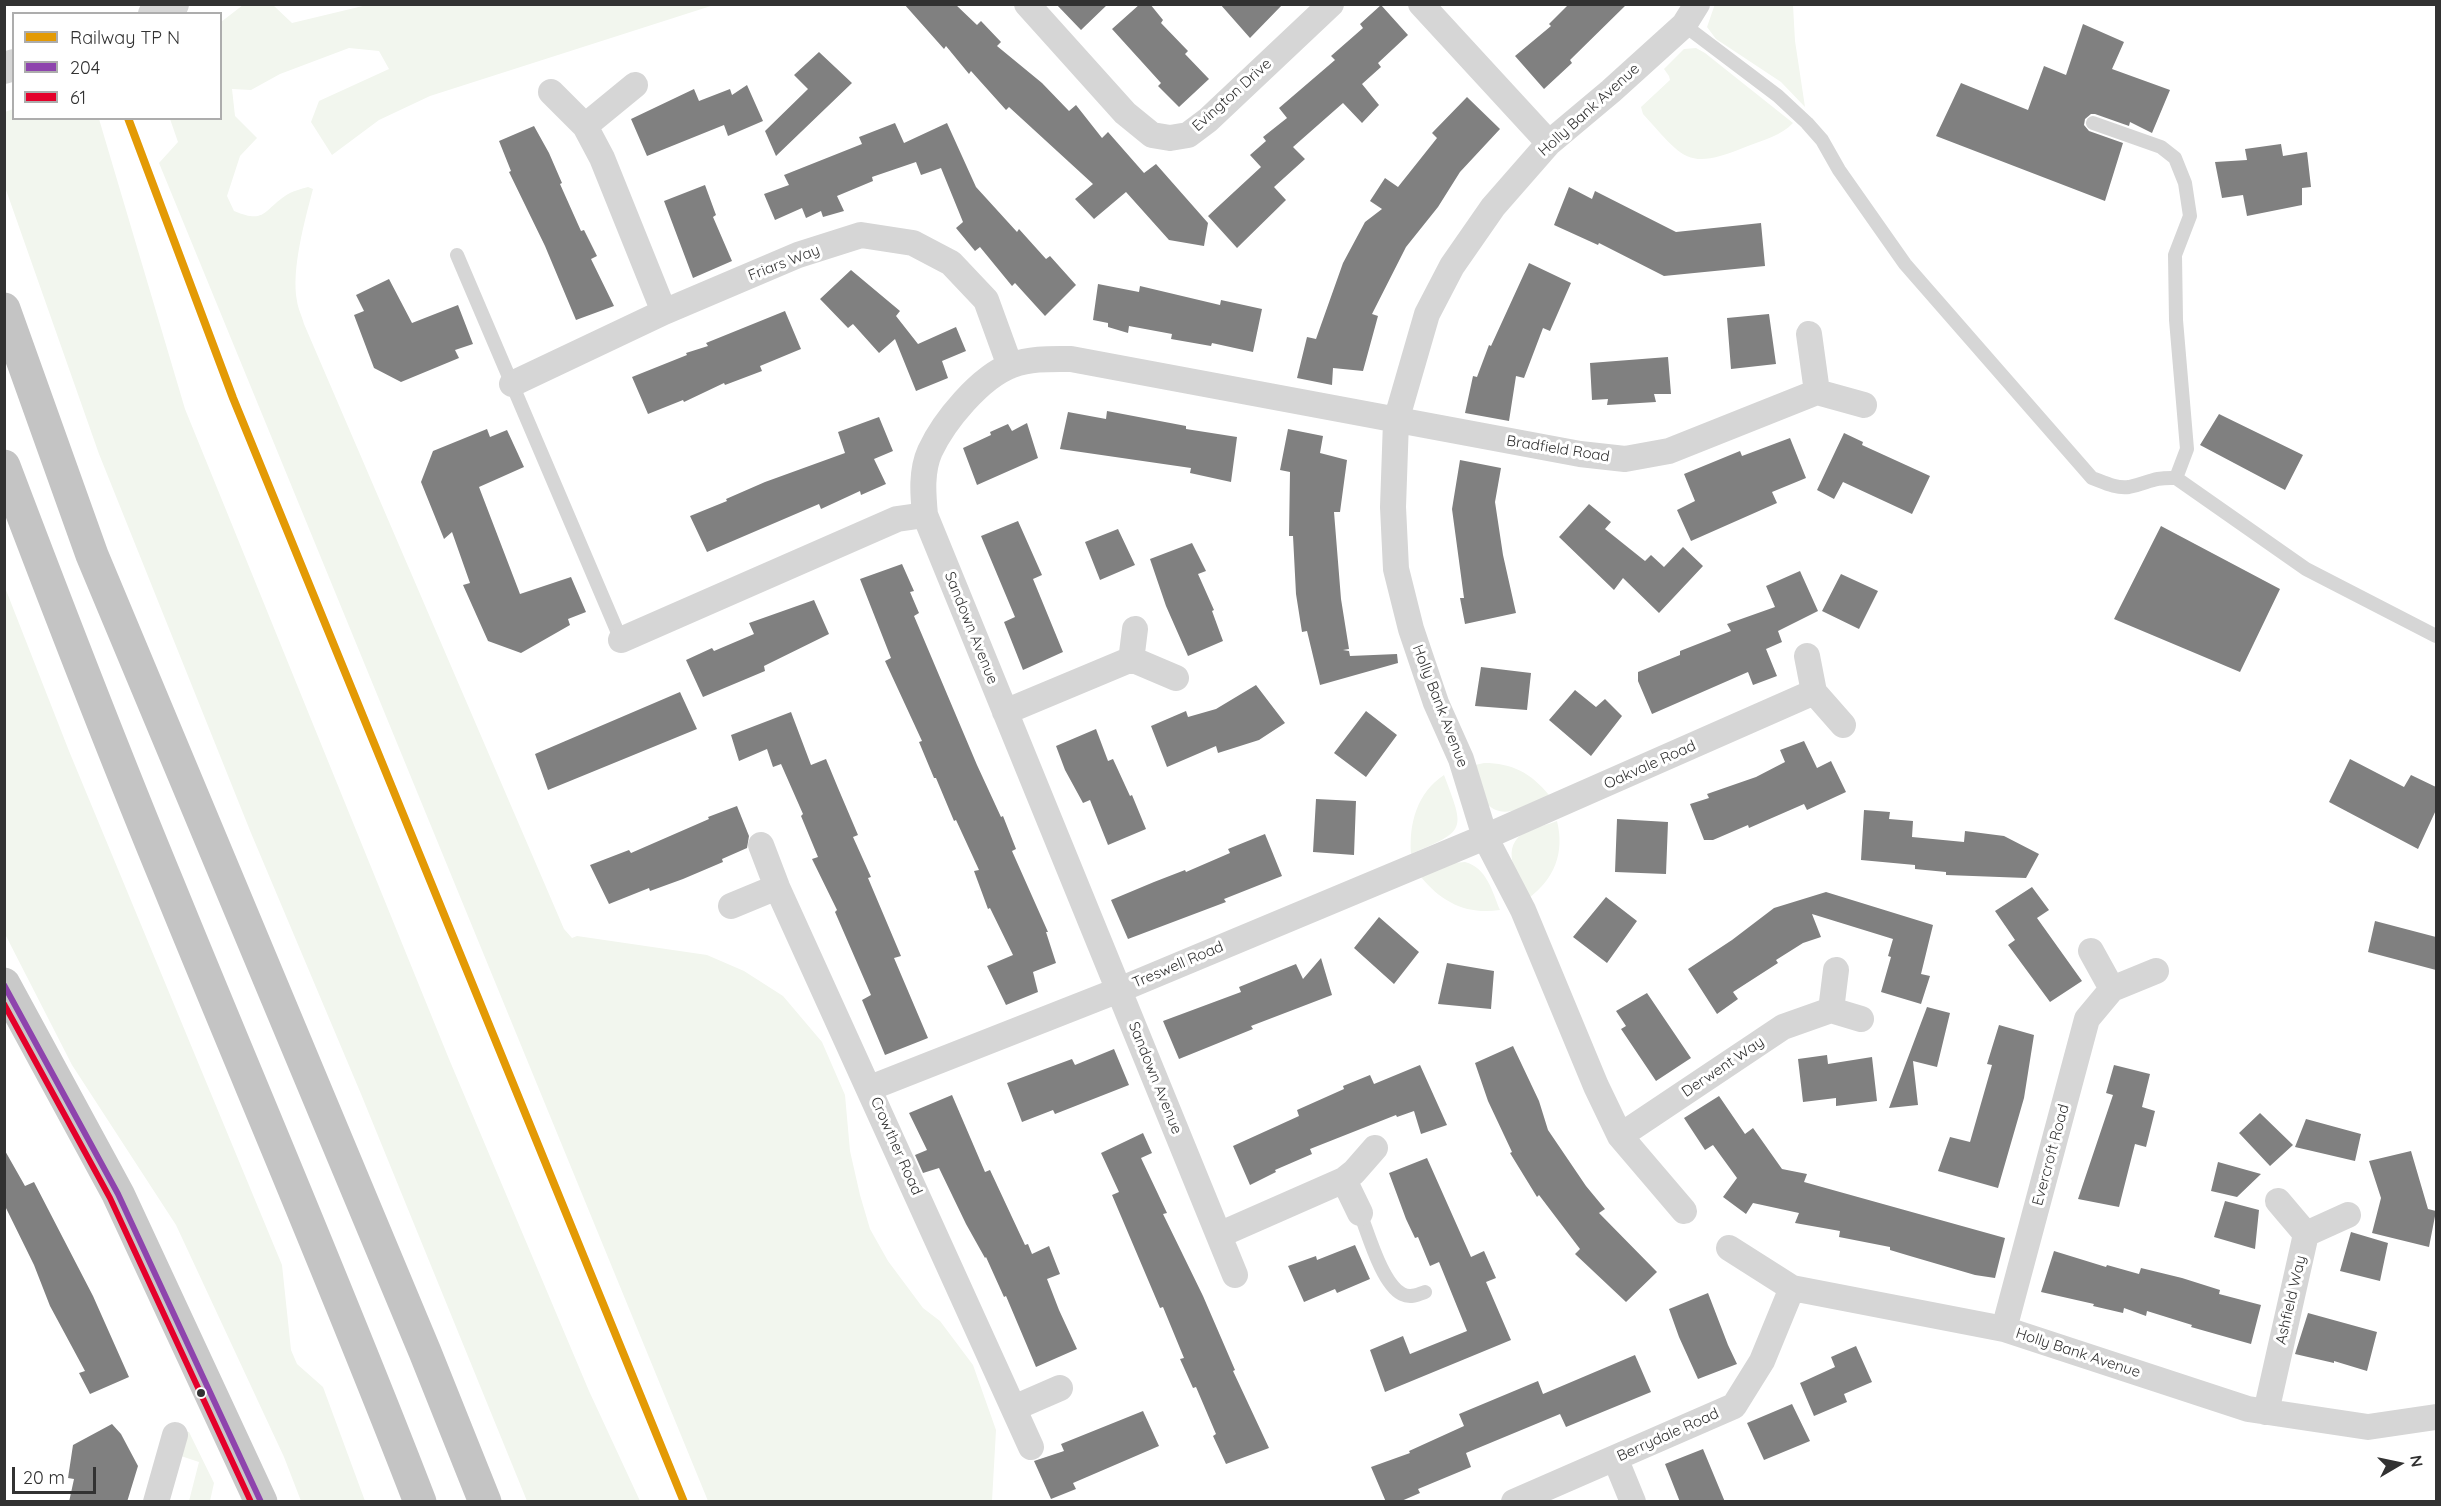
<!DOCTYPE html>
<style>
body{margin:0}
#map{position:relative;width:2441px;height:1506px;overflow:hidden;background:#fff;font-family:Quicksand,sans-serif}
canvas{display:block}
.frame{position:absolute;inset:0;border:6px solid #323232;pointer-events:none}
.legend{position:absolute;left:12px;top:12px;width:210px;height:108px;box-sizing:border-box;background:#fff;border:2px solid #adadad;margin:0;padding:8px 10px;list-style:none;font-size:18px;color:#323232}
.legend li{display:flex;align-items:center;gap:12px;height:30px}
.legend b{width:30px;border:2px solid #adadad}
.north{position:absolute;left:2369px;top:1434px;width:60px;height:60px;-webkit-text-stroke:4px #fff;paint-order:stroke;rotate:81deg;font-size:16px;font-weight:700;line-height:24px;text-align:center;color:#323232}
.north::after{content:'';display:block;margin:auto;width:21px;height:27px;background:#323232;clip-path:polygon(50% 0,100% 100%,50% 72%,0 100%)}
.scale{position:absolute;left:12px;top:1467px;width:84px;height:27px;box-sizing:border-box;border:3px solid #323232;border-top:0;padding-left:8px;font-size:18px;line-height:21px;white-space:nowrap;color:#323232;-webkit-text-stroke:4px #fff;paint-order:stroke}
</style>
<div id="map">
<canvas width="2441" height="1506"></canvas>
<div class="frame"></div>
<ul class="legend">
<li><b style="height:8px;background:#e39a05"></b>Railway TP N</li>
<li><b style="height:8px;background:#8e44ad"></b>204</li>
<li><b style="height:8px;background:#e4002b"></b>61</li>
</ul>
<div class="north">N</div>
<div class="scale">20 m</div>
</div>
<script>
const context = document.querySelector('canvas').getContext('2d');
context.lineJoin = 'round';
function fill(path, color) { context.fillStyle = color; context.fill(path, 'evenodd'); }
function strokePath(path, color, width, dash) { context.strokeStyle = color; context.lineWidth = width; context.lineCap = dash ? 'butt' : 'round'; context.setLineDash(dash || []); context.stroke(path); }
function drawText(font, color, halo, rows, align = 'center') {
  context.font = font + ' Quicksand,sans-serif'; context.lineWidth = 6; context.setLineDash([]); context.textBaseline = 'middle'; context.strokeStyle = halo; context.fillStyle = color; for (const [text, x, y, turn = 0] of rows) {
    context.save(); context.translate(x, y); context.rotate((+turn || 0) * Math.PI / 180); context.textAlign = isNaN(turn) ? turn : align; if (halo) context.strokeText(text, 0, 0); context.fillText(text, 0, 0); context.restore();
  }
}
const green = new Path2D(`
 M1715,4L1793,5L1795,41L1805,107L1781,82L1716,39L1707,27Z
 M243,5H273L292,23L367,5H714L430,96L379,120L332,155L311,122L319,101L389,69L379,51L349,48L280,74L251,90L232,89L235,116L257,138L240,156L227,196L234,211C265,224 263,211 285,196C292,191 301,189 308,187L313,189C305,220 291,269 297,301C298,309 302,316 304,324L564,929L572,938L577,936L707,955L744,971L783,996L822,1042L845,1095L850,1151L860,1195L870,1229L888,1261L923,1308L940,1321L973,1365L996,1430L992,1501H708L159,163L178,142L170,119L220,118L221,22Z
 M1696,48L1705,53L1793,123C1782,135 1764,140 1748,146C1687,171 1685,160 1643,114L1641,107L1670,80L1669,76L1664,69L1684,49Z
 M13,109L14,118L99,119L185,409L449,1059L589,1391L640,1501H527L361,1094L251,833L99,454L5,187V112Z
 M4,585L69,751L282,1265L291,1350L297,1364L323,1387L365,1501H301L284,1457L176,1225L72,1065L5,934Z
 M1484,763C1512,763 1531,773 1549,795C1530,804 1501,824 1485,801C1478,792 1475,776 1471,766Z
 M1444,775C1465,831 1467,830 1411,854C1409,823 1417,793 1444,775Z
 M1557,821C1565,853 1554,879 1529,898C1520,880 1499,851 1522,834C1531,828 1547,825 1557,821Z
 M1465,862C1487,868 1492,891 1500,910C1468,915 1442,903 1421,877L1454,863Z
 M187,1432H189L214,1483L210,1501H189L199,1462L181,1456Z`);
const building = new Path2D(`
 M904,4H955L977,25L981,21L1001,42L997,46L1042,83L1069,111L1076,105L1102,138L1108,132L1144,173L1156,164L1208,223L1204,246L1169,240L1126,192L1094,219L1075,199L1093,184L1009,107L1006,110L971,71L969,74L946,46L944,49Z
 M1056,4H1108L1081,30Z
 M1140,4H1150L1163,20L1161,23L1188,51L1185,54L1209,79L1179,107L1158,86L1161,83L1112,29Z
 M1220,4H1283L1250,38Z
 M1569,4H1627L1570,60L1572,63L1544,89L1515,56L1551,26L1549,24Z
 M1381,5L1408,35L1378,63L1381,67L1362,84L1379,105L1362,123L1343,103L1293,147L1305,159L1274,187L1286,200L1237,248L1208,216L1261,167L1250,155L1266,141L1263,137L1287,118L1279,108L1335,60L1331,56L1363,28L1360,24Z
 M2083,24L2124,42L2112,69L2170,90L2152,133L2130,122L2129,126L2095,114H2091L2085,119L2084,125L2089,131L2123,143L2105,201L1936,136L1961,83L2028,110L2044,66L2066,75Z
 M819,52L852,83L776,156L765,131L808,89L794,75Z
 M747,85L763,121L728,136L724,125L647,156L631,119L694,89L699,101L730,89L732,95Z
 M1467,97L1500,129L1460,172L1438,207L1406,247L1372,314L1378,316L1363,371L1333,368L1332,385L1297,378L1307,337L1316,339L1343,263L1365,222L1382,209L1370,201L1385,178L1398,187L1437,138L1432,133Z
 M895,123L904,143L947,123L976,187L1017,232L1019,229L1046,259L1050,256L1076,285L1045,316L1015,283L1012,286L980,247L975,251L956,228L963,222L941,168L921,175L916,162L872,177L873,181L837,196L844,211L823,217L821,211L806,218L802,208L775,220L764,194L789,185L784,175L862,144L859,137Z
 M534,126L549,153L562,183L560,184L581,231L584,230L597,256L591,259L614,306L576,320L545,246L509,172L511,171L499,141Z
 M2281,144L2283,156L2307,152L2311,187L2302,188V205L2247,216L2243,195L2222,198L2215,162L2247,160L2245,149Z
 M705,185L716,215L713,217L732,261L693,278L664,201Z
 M1569,187L1592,199L1595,191L1676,232L1761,223L1765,266L1664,276L1599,243L1598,245L1554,225Z
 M1529,263L1571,283L1550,331L1543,328L1524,378L1516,376L1509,421L1465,413L1473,376L1477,377L1489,345L1491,346Z
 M851,270L900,311L896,316L918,344L956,327L966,351L942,361L948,378L916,391L895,339L879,353L853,324L848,328L820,299Z
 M389,279L412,323L458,305L473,344L455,350L459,358L401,382L374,368L354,315L364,311L356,295Z
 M1098,284L1139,292L1140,286L1220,305L1221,300L1262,309L1253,352L1212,343L1211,346L1171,339L1172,334L1129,326L1128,333L1108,327V323L1093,320Z
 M785,311L801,349L760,366L762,371L725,385L724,383L684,402L683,400L648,414L632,377L687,355L686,353L708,346L706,343Z
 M1769,314L1776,364L1731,369L1727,318Z
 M1668,357L1671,394H1654L1656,402L1607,405L1608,399L1592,400L1590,363Z
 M1107,411L1186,426V429L1237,437L1231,482L1190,473L1191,468L1060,449L1068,412L1106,419Z
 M2219,414L2303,455L2285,490L2200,445Z
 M879,417L893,451L874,459L886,484L861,495L860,491L821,509L819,504L707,552L690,516L727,501L726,499L765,482L845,453L838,432Z
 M1027,423L1038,458L977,485L963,448L991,435L990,432L1008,424L1012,431Z
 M487,429L490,437L507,430L524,467L479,487L520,594L571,577L586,612L568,619L570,625L521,653L488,641L463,585L470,583L452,532L444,539L421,482L433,451Z
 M1288,429L1323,436L1320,453L1347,460L1340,512H1334L1341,599L1349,649L1343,650L1349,651L1350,656L1397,654L1398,663L1320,685L1307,631L1302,632L1296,594L1293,536H1289L1290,472L1280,470Z
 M1844,433L1863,442L1862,445L1930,476L1912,514L1843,482L1834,499L1817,490Z
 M1790,438L1806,478L1772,492L1777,503L1691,541L1677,510L1695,501L1684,474L1740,451L1742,456Z
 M1460,460L1501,468L1495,502L1503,555L1516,613L1465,624L1460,598H1464L1452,509Z
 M1589,504L1611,522L1605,529L1645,561L1651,555L1664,567L1683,547L1703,566L1659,613L1623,578L1614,590L1559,537Z
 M1018,521L1042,575L1033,579L1063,652L1023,670L1004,622L1015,617L981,536Z
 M2161,526L2280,589L2240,672L2114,619Z
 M1118,529L1135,565L1100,580L1085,542Z
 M1192,543L1206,571L1198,574L1214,610L1212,611L1223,641L1188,656L1166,606L1150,559Z
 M902,564L914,591L910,592L919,613L914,616L977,765L1001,817L1003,816L1016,849L1012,851L1048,932H1046L1056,963L1033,972L1038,992L1006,1005L987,966L1013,955L990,908L988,909L974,871L979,870L956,820L954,821L936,778H934L919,742L922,741L885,661L891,658L860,579Z
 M1800,571L1818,611L1778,631L1782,642L1766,649L1777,676L1753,685L1748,672L1652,714L1638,681V672L1680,655V651L1731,631L1727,624L1775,607L1766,586Z
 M1841,574L1878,591L1859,629L1822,611Z
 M814,600L829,634L764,666L765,671L703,697L686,660L712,648L714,651L754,634L749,623Z
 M1481,667L1531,673L1527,710L1475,706Z
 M1256,685L1285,723L1259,740L1218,753L1216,746L1167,767L1151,726L1186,711L1188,717L1216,709Z
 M1575,690L1596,707L1605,699L1622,716L1591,756L1549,720Z
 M680,692L697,729L548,790L535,754Z
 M1366,711L1397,735L1366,777L1334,753Z
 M791,712L811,765L826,759L838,788L858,835L853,837L871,877L868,878L901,956L894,958L928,1038L885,1055L862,1000L871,995L835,912L837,910L812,859L818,857L801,816L803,814L781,764L773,767L767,749L739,761L731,735Z
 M1096,729L1108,761L1113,759L1130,796L1132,795L1146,829L1108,845L1090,800L1083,803L1065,770L1056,746Z
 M1804,741L1817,768L1831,761L1846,792L1807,810L1804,804L1749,828L1748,825L1713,840H1704L1690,804L1709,798L1707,794L1756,777L1785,762L1780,750Z
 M2350,759L2404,787L2411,775L2436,787V810L2418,849L2329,802Z
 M1316,799L1356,801L1354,855L1313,852Z
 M737,806L749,836L747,848L722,859L723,862L683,879L650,891L649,888L609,904L590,865L629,850L631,853L709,819L708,817Z
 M1864,810L1890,812L1889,819L1913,821L1912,837L1964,842L1965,831L2004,836L2039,854L2026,878L1946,875V872L1915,869V865L1861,860Z
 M1617,819L1668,822L1666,874L1615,872Z
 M1265,834L1282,876L1224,899L1226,902L1128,939L1111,900L1154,882L1185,870L1186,872L1230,853L1228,849Z
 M2032,887L2049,910L2037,918L2082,981L2050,1002L2008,945L2015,940L1995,911Z
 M1826,892L1933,925L1921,974L1930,976L1921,1004L1881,992L1891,957L1888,956L1893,939L1812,914L1821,937L1803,943L1776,960L1778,963L1733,992L1738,999L1717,1014L1688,969L1732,940L1774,908Z
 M1606,897L1637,921L1607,963L1573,937Z
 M1379,917L1419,952L1394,984L1354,948Z
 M2375,921L2436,937V970L2368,952Z
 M1321,958L1332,995L1251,1026L1253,1029L1179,1059L1163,1021L1241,992L1239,987L1296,964L1303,979Z
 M1447,963L1494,971L1491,1009L1438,1004Z
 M1647,993L1691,1058L1656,1081L1621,1029L1626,1026L1616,1011Z
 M1927,1007L1950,1013L1937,1067L1913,1061L1918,1105L1889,1108Z
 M1999,1025L2034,1035L2024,1098L1998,1188L1938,1171L1950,1137L1970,1142L1992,1065L1987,1064Z
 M1513,1046L1539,1101L1548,1130L1586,1186L1605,1209L1599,1213L1657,1272L1626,1302L1575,1254L1580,1249L1539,1195L1537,1197L1510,1153L1512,1152L1488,1101L1475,1063Z
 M1114,1049L1129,1085L1055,1114L1053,1110L1022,1122L1007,1083L1072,1059L1075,1065Z
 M1827,1055L1828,1064L1872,1057L1877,1101L1836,1106V1098L1803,1102L1798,1059Z
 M1420,1065L1447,1125L1421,1134L1414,1111L1397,1117L1396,1115L1310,1149L1312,1154L1275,1170L1276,1172L1250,1185L1233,1146L1299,1116L1297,1110L1344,1089L1343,1086L1370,1075L1374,1084Z
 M2114,1065L2150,1074L2142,1107L2155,1111L2146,1147L2135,1144L2119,1207L2078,1199L2113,1095L2106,1093Z
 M952,1095L985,1172L990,1170L1025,1245L1028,1244L1032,1254L1049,1246L1060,1274L1047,1279L1059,1310L1077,1349L1036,1367L1006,1296L1004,1297L986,1257L985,1258L966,1224L939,1168L923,1173L915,1155L927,1150L909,1113Z
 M1719,1096L1745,1134L1753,1128L1782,1169L1807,1174L1804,1182L2005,1238L1995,1278L1975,1275L1910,1256L1890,1250V1247L1839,1237L1840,1231L1795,1223L1799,1213L1753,1203L1746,1214L1723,1197L1737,1178L1713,1145L1705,1150L1684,1118Z
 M2260,1113L2293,1145L2270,1166L2239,1133Z
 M2306,1119L2361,1134L2355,1161L2295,1147Z
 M1143,1133L1152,1153L1141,1158L1167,1213L1163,1214L1203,1296L1235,1370L1233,1371L1269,1448L1226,1464L1213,1436L1216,1434L1196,1387L1193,1388L1180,1359L1184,1358L1163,1307L1160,1308L1112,1195L1119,1192L1101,1153Z
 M4,1149L25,1186L34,1182L93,1296L129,1377L90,1394L79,1373L85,1371L50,1306L34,1265L4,1204Z
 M2411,1151L2428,1209L2436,1211L2429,1247L2372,1233L2381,1198L2369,1161Z
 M1427,1158L1471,1257L1484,1251L1496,1278L1486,1282L1511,1340L1385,1392L1370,1350L1403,1336L1410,1354L1467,1331L1439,1262L1430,1266L1418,1237L1415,1238L1406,1219L1389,1173Z
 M2218,1162L2261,1174L2237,1197L2211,1191Z
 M2225,1201L2259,1210L2255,1249L2214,1237Z
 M2351,1232L2388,1243L2380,1281L2340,1271Z
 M1355,1245L1370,1279L1337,1293L1335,1289L1304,1302L1288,1266L1316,1256L1317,1260Z
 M2054,1251L2106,1267L2107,1265L2139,1274L2141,1268L2182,1278L2220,1290L2219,1294L2261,1305L2251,1344L2191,1327L2192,1325L2147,1311L2146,1316L2124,1308L2123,1313L2093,1306L2094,1304L2041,1292Z
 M1708,1293L1728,1345L1737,1364L1698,1379L1679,1337L1669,1309Z
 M2308,1313L2377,1332L2367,1371L2334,1361V1363L2295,1354Z
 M1856,1346L1872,1382L1844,1394L1847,1402L1814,1416L1800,1383L1835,1367L1831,1357Z
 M1635,1355L1651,1392L1566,1427L1560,1414L1466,1453L1471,1467L1418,1489L1420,1493L1399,1502H1386L1371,1467L1410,1453L1409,1451L1464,1426L1459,1414L1538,1381L1543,1394Z
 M1792,1404L1810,1441L1764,1460L1747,1423Z
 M1143,1411L1159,1446L1073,1483L1076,1489L1051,1499L1034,1461L1064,1451L1061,1444Z
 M112,1424L121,1434L138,1466L127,1502H69L74,1479L68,1478L73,1445Z
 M1703,1449L1725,1502H1680L1665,1464Z`);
const service = new Path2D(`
 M1684,25L1778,96L1807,123L1822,140L1839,170L1905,264L2092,478C2103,482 2116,489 2129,487C2149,483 2152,477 2176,478L2306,569L2436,636
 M2093,123L2161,147L2175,158L2185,183L2190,216L2175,255L2176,320L2187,449L2176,478
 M457,255L621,640
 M1360,1213C1368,1233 1382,1284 1402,1294C1410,1298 1417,1295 1425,1292`);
const minor = new Path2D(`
 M1027,4L1125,113L1152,135L1170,138L1188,135L1208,120L1331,4
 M1421,4L1549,143
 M551,92L585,126L602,158L664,312
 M585,126L635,85
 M1809,334L1817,392
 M512,384L664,312L798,255L861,235L913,243L951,263L986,300L1010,366
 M621,640L897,519L925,515
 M1807,656L1814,692L1843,725
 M1131,661L1135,629
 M1005,712L1127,661H1136L1176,678
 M761,845L777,887L1031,1447
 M731,906L777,887
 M2091,951L2112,989
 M1831,1010L1836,970
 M870,1088L1119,990L1485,837L1814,692
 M1620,1136L1783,1027L1831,1010L1861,1019
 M1344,1180L1360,1213
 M2278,1201L2306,1234
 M1684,1211L1620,1136L1596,1086L1523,910L1485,837L1461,759L1436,703L1411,629L1396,569L1393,507L1396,421L1427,314L1452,266L1493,207L1549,143L1611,91L1684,25L1697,4
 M1219,1235L1344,1180L1354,1172L1375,1148
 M1729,1248L1792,1288L2004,1329L2248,1409L2368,1427L2436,1417
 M1235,1275L925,515C923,494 921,471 930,451C944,421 980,377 1012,365C1032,358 1051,359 1071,359L1580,454L1625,459L1669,451L1817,392L1864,405
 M2004,1329L2087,1019L2112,989L2156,971
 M1014,1408L1060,1388
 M2266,1412L2306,1234L2348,1215
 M1615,1458L1633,1502
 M156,1502L175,1435
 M1514,1502L1734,1406L1762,1361L1792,1288`);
const tertiary = new Path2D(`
 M154,14L173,4
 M4,68L14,65`);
const primary = new Path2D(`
 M4,984L118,1194L261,1502`);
const motorway = new Path2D(`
 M4,309L92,555L425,1352L485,1502
 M4,466C57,606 111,746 168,884C252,1090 340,1294 420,1502`);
const bus1 = new Path2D(`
 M4,985L118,1194L261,1502`);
const bus2 = new Path2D(`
 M4,1004L110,1198L251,1502`);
const rail1 = new Path2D(`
 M128,118L233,398L684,1502`);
const markers = [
 [201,1393,5,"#323232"]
];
const streetNames = [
 ["Evington Drive",1232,95,-42],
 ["Holly Bank Avenue",1589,110,-42],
 ["Friars Way",784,263,-21],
 ["Bradfield Road",1558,449,9],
 ["Sandown Avenue",971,628,68],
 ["Holly Bank Avenue",1440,706,69],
 ["Oakvale Road",1650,765,-24],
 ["Treswell Road",1178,965,-23],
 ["Derwent Way",1723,1067,-34],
 ["Sandown Avenue",1155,1078,68],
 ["Crowther Road",896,1146,66],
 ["Evercroft Road",2051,1155,-75],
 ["Ashfield Way",2291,1300,-77],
 ["Holly Bank Avenue",2078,1353,18],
 ["Berrydale Road",1668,1435,-24]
];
fill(green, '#f2f6ee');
fill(building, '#808080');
strokePath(service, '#d6d6d6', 14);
strokePath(minor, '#d6d6d6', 26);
strokePath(tertiary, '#d6d6d6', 32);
strokePath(primary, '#c9c9c9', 33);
strokePath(motorway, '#c4c4c4', 33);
strokePath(bus1, '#8e44ad', 6);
strokePath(bus2, '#e4002b', 6);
strokePath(rail1, '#e39a05', 8);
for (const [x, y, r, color] of markers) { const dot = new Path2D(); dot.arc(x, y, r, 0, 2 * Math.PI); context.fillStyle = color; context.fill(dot); strokePath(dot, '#fff', 2); }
drawText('15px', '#323232', '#fff', streetNames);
</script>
